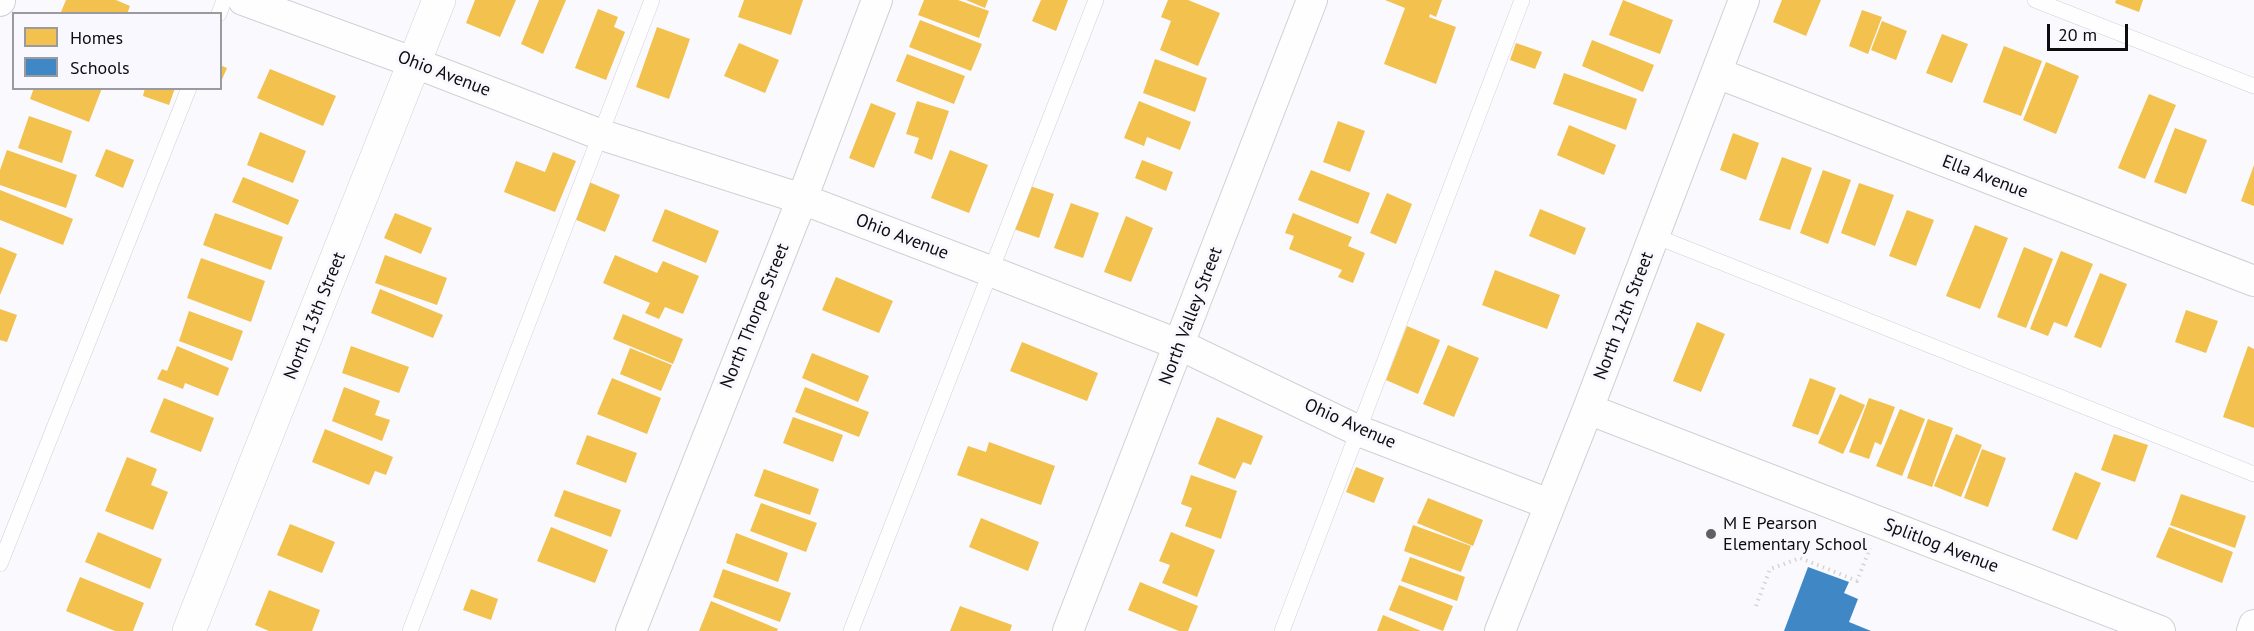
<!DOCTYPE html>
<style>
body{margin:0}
#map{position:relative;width:2254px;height:631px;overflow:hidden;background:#faf9fe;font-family:"PT Sans",sans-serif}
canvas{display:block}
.legend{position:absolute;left:12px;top:12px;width:210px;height:78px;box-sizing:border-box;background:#f9f8ff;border:2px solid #9b9a9f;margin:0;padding:8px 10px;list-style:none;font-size:18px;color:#0d0d10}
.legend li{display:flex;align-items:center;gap:12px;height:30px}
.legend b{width:30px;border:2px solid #9b9a9f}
.scale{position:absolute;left:2047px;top:24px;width:81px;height:27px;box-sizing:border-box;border:3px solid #0d0d10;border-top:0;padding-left:8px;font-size:18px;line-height:21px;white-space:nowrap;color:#0d0d10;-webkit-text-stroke:4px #f9f8ff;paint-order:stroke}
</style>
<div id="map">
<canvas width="2254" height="631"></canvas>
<ul class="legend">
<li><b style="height:16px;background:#f2c14e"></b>Homes</li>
<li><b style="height:16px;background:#3f88c5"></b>Schools</li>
</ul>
<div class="scale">20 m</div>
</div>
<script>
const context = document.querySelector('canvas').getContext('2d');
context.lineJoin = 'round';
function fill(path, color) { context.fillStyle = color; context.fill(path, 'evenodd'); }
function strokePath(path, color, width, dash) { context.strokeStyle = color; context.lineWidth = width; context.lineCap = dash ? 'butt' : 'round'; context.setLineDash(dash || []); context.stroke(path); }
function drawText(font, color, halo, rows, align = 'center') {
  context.font = font + ' "PT Sans",sans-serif'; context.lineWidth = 6; context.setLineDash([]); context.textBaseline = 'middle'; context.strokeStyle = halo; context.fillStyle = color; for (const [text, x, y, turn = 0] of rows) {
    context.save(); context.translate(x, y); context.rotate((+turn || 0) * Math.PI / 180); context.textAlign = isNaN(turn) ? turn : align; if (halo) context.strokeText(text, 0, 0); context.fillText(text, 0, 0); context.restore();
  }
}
const homes = new Path2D(`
 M66,0H116L130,6L127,14H65L61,12Z
 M475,0H516L500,37L466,23Z
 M539,0H566L543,54L521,44Z
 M744,0H803L791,35L738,17Z
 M924,0H958L989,11L979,38L918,15Z
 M966,0H988L985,8Z
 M1041,0H1068L1056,31L1032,21Z
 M1168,0H1188L1220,13L1198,66L1160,50L1171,21L1161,17Z
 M1385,0H1442L1436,17L1430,14L1429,17L1456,27L1436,84L1384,64L1405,8Z
 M1623,0L1673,20L1660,54L1609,35Z
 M1782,0H1821L1806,36L1773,22Z
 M2116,0H2143L2139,12L2115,3Z
 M598,9L618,17L614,27L625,32L606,80L575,68Z
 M1862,10L1882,17L1868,54L1849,46Z
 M920,20L982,44L971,71L909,47Z
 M1882,21L1907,31L1896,60L1871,50Z
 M657,27L690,39L669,99L636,87Z
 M1942,34L1968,44L1952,83L1926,73Z
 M1592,40L1654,65L1643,92L1582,66Z
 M739,43L779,60L765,93L724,76Z
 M1516,43L1542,52L1535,69L1510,60Z
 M2004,46L2042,61L2021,116L1983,102Z
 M907,54L965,76L954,104L896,81Z
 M1155,59L1207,78L1195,112L1143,93Z
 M2046,62L2079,76L2056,134L2023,120Z
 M220,65L227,68L220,84Z
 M270,69L336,96L323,126L257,98Z
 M1564,73L1637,99L1626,130L1553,104Z
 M34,88H102L89,122L30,99Z
 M145,88H175L169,105L143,96Z
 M2149,94L2176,105L2145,179L2118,168Z
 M917,101L949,111L932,160L914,153L919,138L906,134Z
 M1139,101L1191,122L1180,150L1147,137L1144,146L1124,138Z
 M871,103L896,113L874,168L849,158Z
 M29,116L72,131L62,163L18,148Z
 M1338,121L1365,131L1350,172L1323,162Z
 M1569,125L1616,145L1604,175L1557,155Z
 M2175,128L2207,140L2186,194L2154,182Z
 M260,132L306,151L293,183L247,165Z
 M1733,133L1759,143L1746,180L1720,170Z
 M106,149L134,160L123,188L95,176Z
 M7,150L77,175L66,208L0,185V170Z
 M950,150L988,165L969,213L931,198Z
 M553,152L576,161L555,212L504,192L516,161L545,172Z
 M1782,157L1812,168L1790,230L1759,220Z
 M1142,160L1173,172L1166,191L1135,178Z
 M2254,165V206L2241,201Z
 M1311,170L1370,193L1358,224L1298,200Z
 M1823,170L1851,180L1828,244L1800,233Z
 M243,177L299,200L288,225L232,202Z
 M589,182L620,195L605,232L574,219Z
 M1859,183L1894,195L1875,246L1841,233Z
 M1027,185L1054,194L1039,238L1011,228Z
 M0,190L73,219L63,245L0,220Z
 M1387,193L1412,204L1396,244L1370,233Z
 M1071,203L1099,213L1083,258L1054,248Z
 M665,209L719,231L706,263L652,241Z
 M1540,209L1586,228L1575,255L1529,236Z
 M1907,210L1934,220L1916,266L1889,256Z
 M215,213L283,237L271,270L203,245Z
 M395,213L432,228L421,254L384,238Z
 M1293,213L1352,237L1348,246L1365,253L1353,283L1338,277L1342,270L1289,249L1294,236L1285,233Z
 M1126,216L1153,228L1131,282L1104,272Z
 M1975,225L2008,238L1980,309L1946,296Z
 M0,247L17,254L0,295Z
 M2024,247L2053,259L2026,328L1997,317Z
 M2061,251L2093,264L2067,327L2054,322L2048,336L2030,329Z
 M385,255L447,278L437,305L375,283Z
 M615,255L657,273L663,261L699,276L683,314L665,307L659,319L645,313L650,303L603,283Z
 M201,258L265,281L251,322L187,298Z
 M1495,270L1560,295L1547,329L1482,305Z
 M2100,273L2127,284L2101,348L2074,337Z
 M836,277L893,301L879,333L822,310Z
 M380,289L443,315L433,338L371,313Z
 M0,309L17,315L7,342L0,340Z
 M2186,310L2218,321L2206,353L2175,342Z
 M189,311L243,331L232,361L179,341Z
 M623,314L683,339L673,364L613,339Z
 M1697,322L1725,334L1701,392L1673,381Z
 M1407,326L1440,340L1418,394L1386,380Z
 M1022,342L1098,373L1087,401L1010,371Z
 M1448,345L1479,358L1454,417L1423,404Z
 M177,346L229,368L218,396L185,383L183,389L157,379L162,369L167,371Z
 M351,346L409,367L399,393L342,373Z
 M2248,346L2254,349V428L2223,417Z
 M630,348L672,365L661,391L620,374Z
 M812,353L869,376L858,402L802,378Z
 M612,378L661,398L647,434L597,414Z
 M1810,378L1836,388L1818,435L1792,426Z
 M344,387L380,401L375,415L390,420L382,441L332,421Z
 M805,387L869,412L859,437L795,412Z
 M1840,394L1865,405L1843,454L1818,443Z
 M164,398L214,418L201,452L150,432Z
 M1869,398L1895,407L1881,445L1875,442L1869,459L1849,452Z
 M1900,409L1925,419L1902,476L1876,466Z
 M793,417L843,435L833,462L783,443Z
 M1217,417L1263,436L1251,465L1243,462L1235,479L1198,464Z
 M1928,419L1953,428L1932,487L1907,478Z
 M325,429L393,457L386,475L375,471L369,485L312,462Z
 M1956,434L1982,445L1961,497L1934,486Z
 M2114,434L2148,445L2135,482L2101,470Z
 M587,435L637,453L626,483L576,464Z
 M989,442L1055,466L1041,505L957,475L968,446L986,452Z
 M1982,449L2006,458L1988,507L1964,498Z
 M127,457L157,469L151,485L168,492L153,530L105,511Z
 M1356,467L1384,478L1374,503L1346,492Z
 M764,469L819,489L810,515L754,496Z
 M2075,472L2101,483L2077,540L2052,530Z
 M1191,475L1237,491L1221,539L1185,526L1192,508L1181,504Z
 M564,490L621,510L611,537L554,516Z
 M2181,494L2246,516L2235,548L2170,525Z
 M1428,498L1483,520L1473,546L1417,523Z
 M761,503L817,523L806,552L750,531Z
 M981,518L1039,542L1028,571L969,547Z
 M290,524L335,542L322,573L277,555Z
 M1413,525L1471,546L1461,572L1404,551Z
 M551,527L608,550L595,583L537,561Z
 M2169,527L2233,552L2222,583L2156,557Z
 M98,532L162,559L150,589L85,562Z
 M1171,532L1215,550L1197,597L1162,583L1170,565L1159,561Z
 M736,533L788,553L778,582L726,563Z
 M1410,557L1465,577L1457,601L1401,581Z
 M723,569L791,593L780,622L713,597Z
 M80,577L144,603L133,631H115L66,611Z
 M1140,582L1198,606L1188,631H1179L1128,610Z
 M1399,585L1453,606L1443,631L1389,610Z
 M471,589L498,599L491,620L463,610Z
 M269,590L320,610L312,631H269L255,625Z
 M711,601L778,629L777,631H699Z
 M960,606L1012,625L1010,631H950Z
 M1383,615L1421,631H1377Z`);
const schools = new Path2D(`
 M1808,567L1849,582L1844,593L1858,599L1849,622L1871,631H1784Z`);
const path = new Path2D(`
 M1756,606L1770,569L1800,558L1857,581L1870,548`);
const service = new Path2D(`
 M2035,0L2254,86
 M219,14L224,0
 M1655,236L2254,474
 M0,564L189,88
 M410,631L652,0
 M851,631L1096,0
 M1282,631L1522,0`);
const minor = new Path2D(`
 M243,0L415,63L599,134L802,199L990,271L1180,345L1359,431L1549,504
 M0,1V0
 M1717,73L2254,281
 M1588,409L2160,631
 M631,631L802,199L877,0
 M1068,631L1312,0
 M1500,631L1588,409L1744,0
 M2252,631L2254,625`);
const tertiary = new Path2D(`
 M189,631L439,0`);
const markers = [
 [1711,534,6,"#606063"]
];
const streetNames = [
 ["Ohio Avenue",444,74,21],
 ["Ella Avenue",1985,177,21],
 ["Ohio Avenue",902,237,21],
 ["North 13th Street",315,316,-68],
 ["North Thorpe Street",755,316,-68],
 ["North Valley Street",1191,316,-69],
 ["North 12th Street",1624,316,-69],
 ["Ohio Avenue",1350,424,24],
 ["Splitlog Avenue",1941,546,21]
];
const poiNames = [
 ["M E Pearson",1723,524],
 ["Elementary School",1723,545]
];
fill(homes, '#f2c14e');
fill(schools, '#3f88c5');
strokePath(service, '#d1d0d5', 16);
strokePath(minor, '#d1d0d5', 32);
strokePath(tertiary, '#d1d0d5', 34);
strokePath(path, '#d5d4d5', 4, [1.5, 4.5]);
strokePath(service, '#fefeff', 15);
strokePath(minor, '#fefeff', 30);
strokePath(tertiary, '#fefeff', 33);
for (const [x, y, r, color] of markers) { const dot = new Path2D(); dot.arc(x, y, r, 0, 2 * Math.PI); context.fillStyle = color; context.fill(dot); strokePath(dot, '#f9f8ff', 2); }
drawText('18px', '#0d0d10', '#f9f8ff', streetNames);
drawText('18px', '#0d0d10', '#f9f8ff', poiNames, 'left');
</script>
